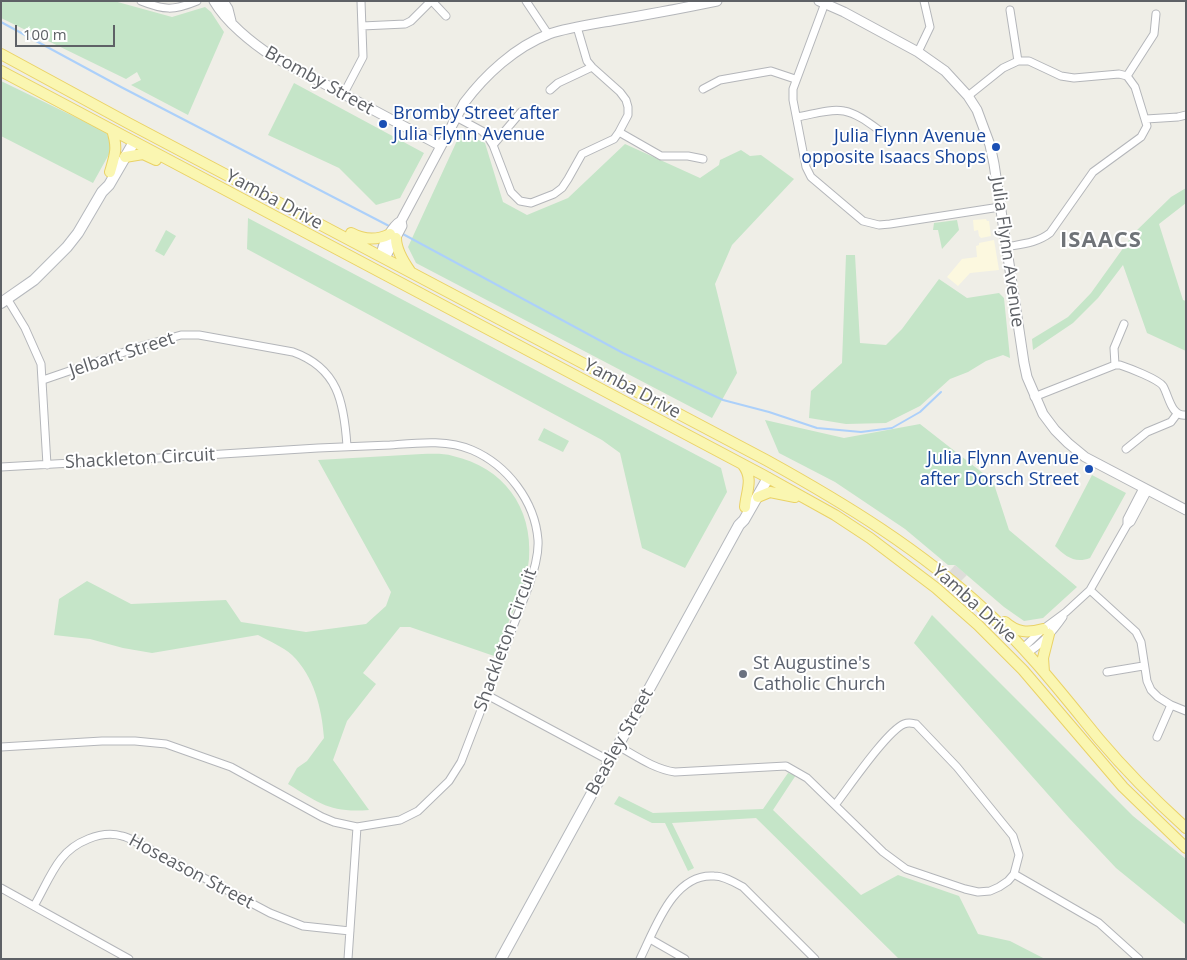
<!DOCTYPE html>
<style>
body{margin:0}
#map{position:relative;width:1187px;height:960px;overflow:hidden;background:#efeee7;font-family:"Open Sans",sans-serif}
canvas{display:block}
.frame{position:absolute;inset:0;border:2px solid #5e6166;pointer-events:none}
.scale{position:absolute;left:15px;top:25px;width:100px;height:22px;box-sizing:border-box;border:2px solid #5e6166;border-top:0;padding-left:6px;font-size:15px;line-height:18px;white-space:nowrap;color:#5e6166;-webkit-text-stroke:4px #fff;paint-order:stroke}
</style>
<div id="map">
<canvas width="1187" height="960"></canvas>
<div class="frame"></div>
<div class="scale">100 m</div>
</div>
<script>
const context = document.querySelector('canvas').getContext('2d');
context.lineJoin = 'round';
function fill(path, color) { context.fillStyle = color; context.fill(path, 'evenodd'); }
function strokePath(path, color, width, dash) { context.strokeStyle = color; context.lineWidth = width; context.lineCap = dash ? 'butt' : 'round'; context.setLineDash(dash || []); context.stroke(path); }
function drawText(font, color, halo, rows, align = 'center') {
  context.font = font + ' "Open Sans",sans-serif'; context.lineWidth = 4; context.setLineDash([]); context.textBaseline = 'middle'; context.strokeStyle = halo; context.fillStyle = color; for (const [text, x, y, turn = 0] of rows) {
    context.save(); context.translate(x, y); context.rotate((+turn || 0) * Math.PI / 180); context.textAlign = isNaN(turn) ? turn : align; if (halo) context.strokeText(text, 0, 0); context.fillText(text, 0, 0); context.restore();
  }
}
const commercial = new Path2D(`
 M986,219L987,221H989L991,236L981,238L979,236L978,230L974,231L973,220Z
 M994,240L999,270L970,273L958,286L947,277L962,259L977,257L976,246L979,245V243Z`);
const industrial = new Path2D(`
 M955,565L967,575L961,581L949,572Z`);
const green = new Path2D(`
 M4,1H114L172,17L205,7L211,12L224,32L188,115L131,85L141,80L137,72L126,79L1,18V3Z
 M1,81L106,132L113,147L93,183L1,136Z
 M294,83L424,153L400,198L376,205L339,168L268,135Z
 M461,132L485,143L503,202L527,215L568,198L625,144L700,178L719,165L720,160L741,150L750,156L761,155L794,179L732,245L715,284L737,373L712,418L416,263L408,247Z
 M1186,188V203L1159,224L1183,300L1186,301V351L1147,333L1123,265L1098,298L1073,323L1033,350L1032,339L1068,317L1091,293L1134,233L1171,197Z
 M248,218L721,468L727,492L685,568L642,548L620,453L602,440L247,249Z
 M957,220L959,230L942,249L938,230H933L934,223Z
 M166,230L176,236L164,256L155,251Z
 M846,255H855L860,343L886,345L902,329L939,279L967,298L999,293L1004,298L1010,358L1003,355L986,361L968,372L950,379L920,406L886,423L846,424L809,418L811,391L842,363Z
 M765,420L844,438L920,424L993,481L1009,530L1077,587L1043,618L1024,621L1004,607L955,565H948L905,529L835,482L779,453Z
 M544,428L569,441L563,452L538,440Z
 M422,454C432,454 443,453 453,456C503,467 533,507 529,559C526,587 505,629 494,656L410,627H400L363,673L376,684L347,721L333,760L369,810C330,813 319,803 288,784L297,768L307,761L324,738C322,709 314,676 292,655C283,647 269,641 258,635L152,653L123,648L90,639L54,635L59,599L87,581L131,604L226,600L241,622L306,632L366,624L386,606L391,592L318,460Z
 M1092,475L1126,493L1090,558C1075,564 1065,556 1055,546Z
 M932,615L1133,816L1186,859V925L1116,868L1069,818L914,643Z
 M788,773L796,775L773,810L861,895L898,875L959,896L978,934L1010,941L1045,959H899L756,818L672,823L694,868L688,871L665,823H652L614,804L619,796L653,813L763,809Z`);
const stream = new Path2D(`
 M1,22L121,87L391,227
 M401,233L623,353L723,400L769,412L817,428L861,432L892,428L920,412L941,392`);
const minor = new Path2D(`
 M141,1C164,10 173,11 197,1
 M432,1L446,16
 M526,1L548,34
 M825,3L793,89V100L806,167L811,177L863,221L879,225L890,224L1000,207
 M1010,10L1018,61
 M362,26L405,24L411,21L431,1
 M918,52L930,27L924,1
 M1127,76L1154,34L1156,14
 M703,89L720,80L771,71L795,79
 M550,90L558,83L592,67
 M343,95L363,57L361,1
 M968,96L1003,68L1018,61H1029L1061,76L1074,78L1119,74L1127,76L1135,87L1147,126L1141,137L1093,172L1050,233C1037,243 1022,244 1006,247
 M456,117L482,131L488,137L493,145L511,192L520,201L531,203L554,194L562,188L568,179L582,154L614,139L619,132L628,115V107L626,100L620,92L592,67L587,61L577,27
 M797,117C811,115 830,108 844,111C860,114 875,128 889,137
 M1146,119L1178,117L1186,115
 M619,132L661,156H688L703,159
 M493,145L521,112
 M8,300L25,328L41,364L47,465
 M1115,365L1114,348L1124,324
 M43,380L142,346L181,335H199L293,352C338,368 344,402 347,446
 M1034,397L1115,365H1120C1129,368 1158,379 1163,386C1169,396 1171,417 1186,415
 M1126,449L1147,432L1171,422L1177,414
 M1,467C107,461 212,455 318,448C342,447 366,446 390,445C416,443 447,439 472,450C507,465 535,501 538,540C539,556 533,573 528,588L461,762L449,781L418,811L400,820L357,827L334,822L322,817L231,767L166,744L135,741H102L1,747
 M1127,525V519L1143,488
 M1090,590L1136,632L1141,642L1147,681L1151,690L1158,697L1171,705L1186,711
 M1023,648L1043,629L1066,612L1090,590L1127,525L1131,522L1148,490
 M1027,653C1041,645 1054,630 1063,617
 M1107,672L1143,666
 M487,695L610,761
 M1157,737L1171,705
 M618,746C636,756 654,769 675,772L786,766L807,778L883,852L906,869L965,889L978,892L990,891L999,887L1008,881L1014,874L1019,855L1013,836L957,767L916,724C911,723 909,722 904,724C887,731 849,787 835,805
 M1014,874L1099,923L1139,959
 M1,888L129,959
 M34,906C43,891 50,873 61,859C74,842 101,830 122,836C128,837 134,841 140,844L270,913L303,926L350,931
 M650,939L685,959
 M348,959L357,827
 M640,959C655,929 673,873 714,876C724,876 734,882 743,887L815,959`);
const tertiary = new Path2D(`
 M214,1C226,22 252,43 272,56L441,146
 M223,1L228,9L231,21
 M819,1L844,12L918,52L945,71L968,96L977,110L990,145L994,164L1024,363L1027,377L1043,414L1055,430L1068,443L1085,457L1186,510
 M381,256C382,245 392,226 401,221L464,103C485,75 515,47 549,34C570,27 594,24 616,20C650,14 684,8 717,1
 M385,258L402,226L401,221`);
const secondary = new Path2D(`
 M1,303L34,280L67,247L78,233L102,192L109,185L134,142
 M501,959L739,525L744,520L768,478`);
const primary = new Path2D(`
 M1,54L128,123L766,460C844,503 921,550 986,611C1028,650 1063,695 1099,739C1126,771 1155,800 1186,828
 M1,71L763,475L835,515L870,538L936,588L978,625L1023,670L1123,787L1186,848
 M125,157L143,154L156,160
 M110,172C115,155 118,148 112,130
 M351,233C364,240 376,241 390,234
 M396,238C396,250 403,261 410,271
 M743,465C754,479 746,492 745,507
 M758,497L770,492L795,497
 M1005,622C1017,633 1028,633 1043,629
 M1044,672L1043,658L1049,634`);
const markers = [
 [383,124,5,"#1a4fb4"],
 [996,147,5,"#1a4fb4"],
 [1089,469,5,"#1a4fb4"],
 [743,674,5,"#6b7280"]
];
const streetNames = [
 ["Bromby Street",319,81,29],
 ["Yamba Drive",274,200,28],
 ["Julia Flynn Avenue",1007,252,82],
 ["Jelbart Street",122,355,-18],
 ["Yamba Drive",632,389,28],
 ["Shackleton Circuit",140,459,-3],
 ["Yamba Drive",974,604,42],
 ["Shackleton Circuit",506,640,-70],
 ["Beasley Street",620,742,-61],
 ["Hoseason Street",191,872,28]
];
const transitNames = [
 ["Bromby Street after",393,114,"left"],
 ["Julia Flynn Avenue",393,135,"left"],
 ["Julia Flynn Avenue",986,137],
 ["opposite Isaacs Shops",986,158],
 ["Julia Flynn Avenue",1079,459],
 ["after Dorsch Street",1079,480]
];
const worshipNames = [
 ["St Augustine's",753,664],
 ["Catholic Church",753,685]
];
const districtNames = [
 ["ISAACS",1101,241]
];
fill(commercial, '#fcf8df');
fill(industrial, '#deddd9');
fill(green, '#c5e5c8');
strokePath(stream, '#acd0fa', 2);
strokePath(minor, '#b4b6ba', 9);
strokePath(tertiary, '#b4b6ba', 11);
strokePath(secondary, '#b5b8bd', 12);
strokePath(primary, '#ead266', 12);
strokePath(minor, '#fff', 7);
strokePath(tertiary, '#fff', 9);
strokePath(secondary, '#fff', 10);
strokePath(primary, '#faf6b1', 10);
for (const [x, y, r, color] of markers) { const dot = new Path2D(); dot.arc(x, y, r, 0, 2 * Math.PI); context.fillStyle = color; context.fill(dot); strokePath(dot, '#fff', 2); }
drawText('18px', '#5e6166', '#fff', streetNames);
drawText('18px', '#164399', '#fff', transitNames, 'right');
drawText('18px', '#5b616d', '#fff', worshipNames, 'left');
context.letterSpacing = '1px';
drawText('bold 22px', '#6f7378', '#fff', districtNames);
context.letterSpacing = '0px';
</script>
